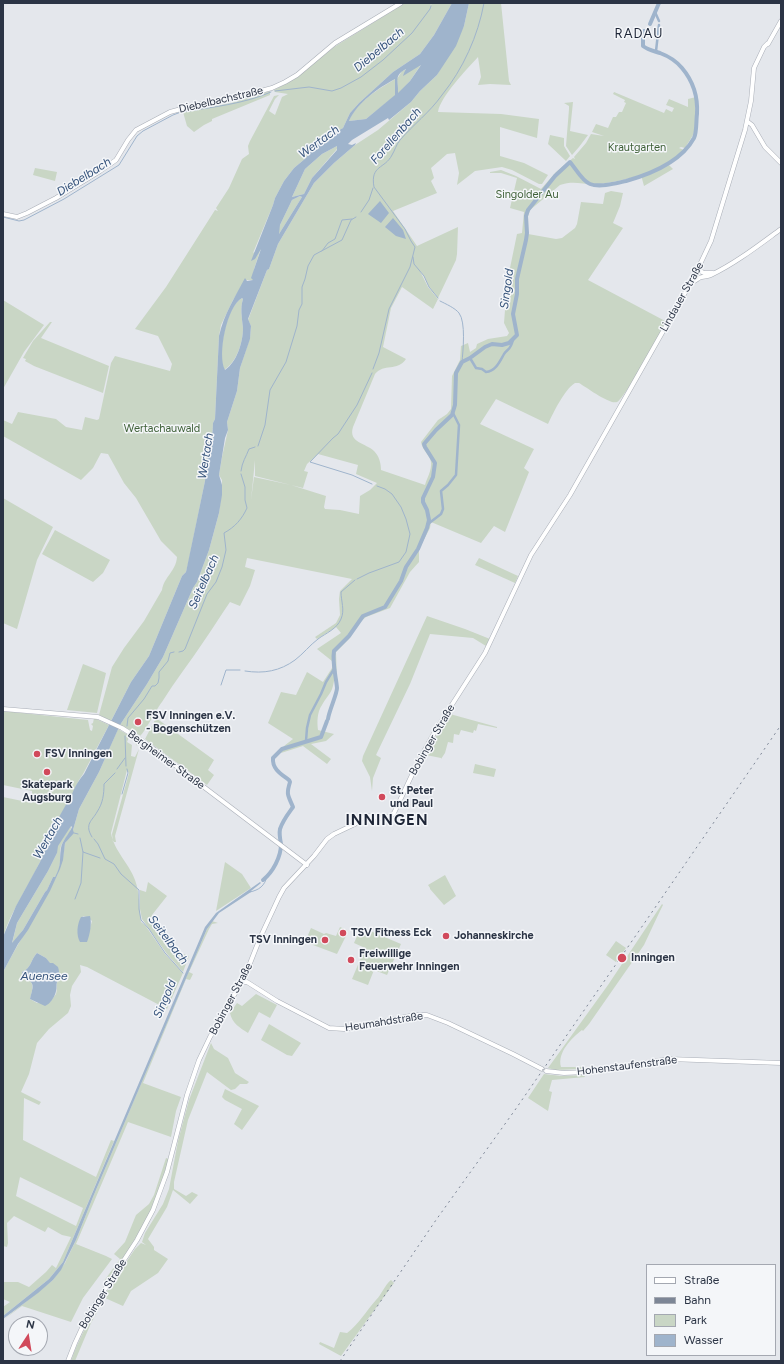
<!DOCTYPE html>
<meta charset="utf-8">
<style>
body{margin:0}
#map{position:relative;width:784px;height:1364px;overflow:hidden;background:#e4e7ec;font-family:Figtree,sans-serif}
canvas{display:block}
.frame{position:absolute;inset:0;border:4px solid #2b3445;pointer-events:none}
.legend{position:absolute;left:646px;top:1264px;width:130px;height:92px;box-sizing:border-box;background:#f4f6f9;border:1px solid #a4a8b1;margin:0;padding:5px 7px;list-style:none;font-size:12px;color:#2b3445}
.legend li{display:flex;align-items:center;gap:8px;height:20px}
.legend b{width:20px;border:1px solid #a4a8b1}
.north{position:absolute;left:8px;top:1316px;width:40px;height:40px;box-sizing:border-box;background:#f4f6f9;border:1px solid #a4a8b1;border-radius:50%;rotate:12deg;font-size:11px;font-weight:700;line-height:16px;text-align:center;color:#2b3445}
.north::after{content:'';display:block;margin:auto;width:14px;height:18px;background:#d1495b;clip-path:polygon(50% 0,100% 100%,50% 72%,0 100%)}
</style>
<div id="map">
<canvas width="784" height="1364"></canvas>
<div class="frame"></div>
<ul class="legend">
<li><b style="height:5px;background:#fff"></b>Straße</li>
<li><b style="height:5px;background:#7d8696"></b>Bahn</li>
<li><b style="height:11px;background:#c9d6c5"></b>Park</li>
<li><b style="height:11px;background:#9fb4cc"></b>Wasser</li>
</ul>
<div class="north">N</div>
</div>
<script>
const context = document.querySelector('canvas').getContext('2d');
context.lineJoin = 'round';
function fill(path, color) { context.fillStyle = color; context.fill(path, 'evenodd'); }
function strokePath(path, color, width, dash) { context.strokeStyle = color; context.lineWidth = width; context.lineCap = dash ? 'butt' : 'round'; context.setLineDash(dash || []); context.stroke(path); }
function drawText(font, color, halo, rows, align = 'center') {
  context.font = font + ' Figtree,sans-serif'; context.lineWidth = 3; context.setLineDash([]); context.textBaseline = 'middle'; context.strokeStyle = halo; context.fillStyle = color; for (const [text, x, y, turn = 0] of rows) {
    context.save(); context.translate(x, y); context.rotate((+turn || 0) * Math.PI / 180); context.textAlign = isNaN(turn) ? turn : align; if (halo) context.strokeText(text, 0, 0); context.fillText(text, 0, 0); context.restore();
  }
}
const green = new Path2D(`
 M405,3H430L431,5L432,3H452L434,35L420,54L393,72L359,103L350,113L343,128L312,148L306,158L294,168L284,181L275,198L273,205L253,253L261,248L254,269L253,280H246L233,300L221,325L219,336L215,419L213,423L212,441L209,447L205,481L188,564L186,572L182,576L149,656L131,682L111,721L99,715L112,667L124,648L144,621L162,590C164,577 176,571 177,557L161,541L136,498L124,483L108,454L101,453L93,468L81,480L3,436V420L12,424L18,412L56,419L66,427L82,430L85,417L97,420L99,419L111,363L115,356L170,371L172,364L158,336L135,329L166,287L215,210L218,211L216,208L229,188L242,159L249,154L248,146L250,141L274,96L279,95L275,99L269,111L275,115L282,97L288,94L275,92L274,90L291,81L334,47Z
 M469,3H501L509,81L511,85L490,84L478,85L481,77L478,57C467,69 440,97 438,112L501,114L539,119L537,138L500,127V156L524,163L548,175L542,184H539L512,170L502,167L475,171L457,185L459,173L455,153L447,154L431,168L434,178L431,181L437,193L393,211L417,246L458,227L457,254L456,260L438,298L429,287L424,276L420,271L428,287L438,299L433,309L402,287L391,308L383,347L406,359C397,372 384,363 375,374L353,427C348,443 366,443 374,451C379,456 381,463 381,470L425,485C427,478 432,470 431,462C430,455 422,450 421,442L438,420L447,414L451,409L452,376L460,360L461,346L468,343L470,352L476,348L477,344L488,339L507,336L509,333L504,323L505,310L510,268L517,234L522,233L524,212L510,208L517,178L501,173H490V172L501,170L516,176L541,189L556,172L573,158L575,159L574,157L586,143L591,134L604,136L592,132L596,124L608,128L613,117H616L619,112H622L626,103L624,102L625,100L613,94L614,92L664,113L666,109L672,112L674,108L666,105L669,99L688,107V99L696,97L695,129L693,135L685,148L681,147L679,148L684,150L679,155L667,163L673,169L644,186L641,175C626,179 612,183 597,184C583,185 574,180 560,185L530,210L528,216V234L556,239L562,238L575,228L577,224L581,202L603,204L605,193L611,191L623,193L620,206L613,223L623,228L588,280L667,322C661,333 624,400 617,402C610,405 586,387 579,383H575C564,390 554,412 548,424L496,399L480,424L534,449L524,468L529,472L505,532L494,526L481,543L431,522L430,528L419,549V562L410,572L390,608L366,617L359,623L349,639L336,652L337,681H334C332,694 328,694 322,705C317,712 317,722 318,730L334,734L326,741L311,744L331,759L327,764L303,746L281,753L284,746L293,739L268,723L281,692L296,695L307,672L323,682L332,668V661L317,649L341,633L336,627L317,639L315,637L336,623L340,615L339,599L340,591L352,579L247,558L245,567L255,570L250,586L240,606L230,602C221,615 213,628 204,641C190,662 175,681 162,702C157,708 145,732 140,736L139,735L120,725L147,684L163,657L193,588L197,582L209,550L219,513L222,489V480L219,475L222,457L228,430L227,422L237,391L240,368L250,338L251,326L248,320L267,270L269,269L278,244L314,183L334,163L355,145L378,130L411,102L420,91L437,75L464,26ZM318,454L358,465L356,474L377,483L370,490L360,496L359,514L340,510L325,509L324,507L326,496L291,485L254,477L251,500L255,460V476L303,488L308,472L304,471L307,464Z
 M422,63L410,81L399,93H398L397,79L402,71Z
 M395,79L396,95L366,119L349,121C356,102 379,89 395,79Z
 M270,91V95L212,119V121L204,125L194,132L187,126L183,112L231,103Z
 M573,102L570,131L588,135L579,147L572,155L566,146L569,109V106L564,103Z
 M550,135L564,138V146L570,156L566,161L548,144Z
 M337,146V149L312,178L304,194L292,197L305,169L322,154Z
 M35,168L57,172L55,181L33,175Z
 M300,196L302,197L279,234L278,233L280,225L292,200Z
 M242,298L243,299C240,308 242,318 243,328C243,342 237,362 224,370C217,355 226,306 242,298Z
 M3,300L44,325L24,352L3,389Z
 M50,322H52L41,338L109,366L103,393L34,366L25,361L26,359L23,358L33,341Z
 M3,498L53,527L37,560L17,629L3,623Z
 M55,530L110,560L103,573L93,582L42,554Z
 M479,558L518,576L515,583L475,565Z
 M427,616L465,629L490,639L486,646L473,638L430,634L410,684L376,755L381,758L373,778L372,791L370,777L362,761L363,756Z
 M83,664L106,673L97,713L67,710Z
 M3,711L88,720L90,730L92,731L93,726L91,724L93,723L94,718L109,725L83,774L79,780L71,799L68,801C58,821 50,842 40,862C28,887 11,911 3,937V797L32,803V791L3,785Z
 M450,714L497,727V728L478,724L476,731L474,730L473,733L461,730L459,735L454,734L453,743L448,742L445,753L441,759V758L426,755L443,724Z
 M156,718L214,760L208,770L214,775L207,785L145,739Z
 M118,729L139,741L137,746L135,742L129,737L127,742L132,745L131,756L135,757L139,749L115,836L116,842H113L112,834L129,773L127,770L111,833C114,851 129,863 135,880C140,893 139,908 141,922L145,925L165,954L183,973L167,1009L87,967L80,965L81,972L72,986L70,995L71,1006L68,1013L49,1029L37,1043L29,1074L21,1092L41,1102L39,1105L24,1098L23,1140L96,1177L111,1140L114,1141L63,1262L49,1279L3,1316L4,1312H3V1307L10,1302L3,1299V1282H18L29,1287L46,1272L52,1265L56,1268L71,1237L62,1235L48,1227L45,1232L14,1216L7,1223L8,1243L7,1247L3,1246V972C20,939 41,907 58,873L55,877H53L47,890L45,892L23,930L12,944L17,923L48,871L57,853V846L71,825C72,834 64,838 61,846C59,853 61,862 59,869L63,856L65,843L73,830L79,809L99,772ZM83,916L87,917L92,921L88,935L78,933V928ZM37,953L46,958L59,977C55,985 58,988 56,994C54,997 52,999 50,1002L37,1003L30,999C32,991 34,987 30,979L26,978L22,972C31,969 31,959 37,953ZM20,1177L83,1208L76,1226L16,1196Z
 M475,764L496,769L494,777L473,773Z
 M225,862L242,874L251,888L216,911Z
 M445,875L456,896L444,905L430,889V888L428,885Z
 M148,882L167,896L152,915L165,931L173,950L189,956L183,972L167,954L142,919L140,909V890L146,892Z
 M662,904L663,905L660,911L644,945L589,1024L583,1031L582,1030C572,1038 557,1052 561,1067H582L583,1069L555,1070L548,1068L608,985Z
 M212,921L218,923L212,924L209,929L189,972L193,974L190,980L186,979L143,1083L181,1097L176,1111L171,1137L128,1122L76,1244L106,1256L112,1259L83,1298L71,1322L22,1306L3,1320L53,1280L65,1263L76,1240L93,1197L188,973L207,929Z
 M340,927L347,930V934L337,954L305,942L311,928L324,934L326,933L336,936Z
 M361,927L401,944L387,975L374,970L368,985L352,979L365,948L354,943Z
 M616,941L626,948L616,962L606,955Z
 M256,994L277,1005L270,1018L259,1012L248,1033C240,1028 232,1023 230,1013L237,1003L242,1006Z
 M269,1024L301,1043L292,1056L287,1055L261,1040Z
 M211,1043L214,1049L228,1058L235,1073L249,1082L247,1084H240L235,1089L231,1090L207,1072L188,1120L174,1182V1189L186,1196L192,1192L198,1195L190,1204L173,1190L167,1207L148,1239L154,1247V1250L168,1259L158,1273L131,1291L123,1306L105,1298L91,1323L75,1361H71C86,1319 111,1285 135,1249L141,1243L146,1245L142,1242L145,1233L163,1204L169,1189L178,1141L189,1100Z
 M544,1074L562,1076L584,1075L585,1077L552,1080L549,1091L552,1092L548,1111L528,1098Z
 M225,1089L259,1106L242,1130L234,1124L242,1109L225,1100L222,1097Z
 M166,1158L169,1159C163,1184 153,1208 141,1231C131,1249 119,1266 107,1283L104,1281L120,1259L114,1254L125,1242L136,1215L149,1204L154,1195Z
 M391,1280L394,1283L341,1356L319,1344L320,1342L334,1348L340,1332L347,1333C359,1324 366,1311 376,1300C382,1294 384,1286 391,1280Z`);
const water = new Path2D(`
 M452,3H469L464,26L456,46L437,75L420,91L411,102L389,120L388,118L352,140L348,144L352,145L356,143L355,145L334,163L314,183L278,244L269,269L267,270L248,319L251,326L250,339L240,368L237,391L227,422L228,430L225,438L219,475L222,485V495L219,513L209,550L197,582L193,588L163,657L147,684L120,725L99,772L79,809L73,830L74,833L65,843L63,860L60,869L50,891L28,930L18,944L3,972V937L5,932L16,906L40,862L59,817L68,801L71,799C72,791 78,781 84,774L131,682L149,656L182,576L186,572L205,481L209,446L212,441L213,423L215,419L219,336C224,314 235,297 245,278L247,281L253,280L251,278L261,249L255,259L251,261L273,205L275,198L284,181L294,168L306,158L312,148L327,137L343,128L350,113L359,103L393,72L420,54L434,35ZM421,65L410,81L398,93C399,81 393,76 406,69L404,73L403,76ZM395,79V95L366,119L349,121C357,103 378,88 395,79ZM337,146V150L312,178L304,194L292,197L305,169L322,154ZM300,196L302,197L279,234L280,225L292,200ZM242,298L243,299C240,308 242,318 243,328C243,342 237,362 225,370C217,355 227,306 242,298ZM71,826L72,827C69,834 62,841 61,848C59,859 62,865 55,877H53L47,890L45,892L23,930L12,943L17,923L48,871L57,853L58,846Z
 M380,201L389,213L381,223L368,214Z
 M393,218L403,230L406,239L396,236L385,227Z
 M260,882L261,883L251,891V892L219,913L207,929L93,1197L76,1240L61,1270L53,1280L38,1293L3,1319V1316L49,1279L63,1262L205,927L216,913Z
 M90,916C92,924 90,934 87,942H80C76,935 77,924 81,917Z
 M37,953L46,958L50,963H53L58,967C60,974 59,975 57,982C56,985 57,988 56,991C55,997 50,1004 45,1006L30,999C34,984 35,983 22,976V972C31,969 31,959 37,953Z`);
const stream = new Path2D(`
 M275,91L309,87L332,91L341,88L361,77L383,60L412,33L430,9L431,6
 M183,112C212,107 244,104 271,92
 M361,212L369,200L373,188
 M3,217L19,221L24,220L64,199L119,165L137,136L143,131L173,115L181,112
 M322,251L328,243L335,239L342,220L352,219
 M413,257L414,264L424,276L429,287L438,298
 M440,301C446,304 455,308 459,313C466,322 463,351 462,362
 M373,369L379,353L389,309L410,267L415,247L411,241L405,229L374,187C370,165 385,169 392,155C395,150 396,145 400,140C413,125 430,112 442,95C463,69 478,36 484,3
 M372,373L357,405L338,434L333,438L310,462L352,475L372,484
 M258,446L265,425L270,390L286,362L297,326L299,310L302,304V287L305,279L308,266L314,255L342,240L351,220L356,217
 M241,471C242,462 246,457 249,449L255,447
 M357,579L369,573L399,562L406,552L410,534L406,519L401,507L392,494L385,489L377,486
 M179,652L183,651L185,649L207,594L216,582L222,567L226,550L224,533C235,527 242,519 247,508L245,500V487L241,474
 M245,671C264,674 280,671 295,660C303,654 310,645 318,639C326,633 337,629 341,619C345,610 341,601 341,592L355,580
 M221,685L226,670H240
 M127,726L128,718L144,699L152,686H155L158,683L159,678V672L168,661L170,653L174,652
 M125,736L126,766
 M117,769L125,758
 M122,794L128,773L127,769
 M74,833L78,834
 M92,837C84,824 92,821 97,812C103,803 104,794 104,784L115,773
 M80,838L83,852L100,858
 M94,839L98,844L105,859L114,864L121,874L139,890V909L141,920L149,929L165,953L183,973
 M250,892C259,890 265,886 267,876
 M75,899L81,883L83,852`);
const canal = new Path2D(`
 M655,12L659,21
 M656,51L659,25
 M470,358L476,368L482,369L486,372C496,371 500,361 504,354C509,347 510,351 513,340
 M428,524L441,514L443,509L441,491L448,485L456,475L459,425L453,413
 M306,741L307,728L310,715L321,694L326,682L334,669`);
const river = new Path2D(`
 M650,24L659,3
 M328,719C329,711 337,694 337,688C336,676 332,663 334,651L349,636L363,616L385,607L401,581L406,567L418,549L427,528L429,520L427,510L423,502V498L433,477L435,463L425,447L424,444L436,430L452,415L455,405L456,373L462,362L470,358L485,347L492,344L502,345L509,343L517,335L513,314L517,294V279L526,240L527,233L526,216L528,210L555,176L570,162C576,169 582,181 590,184C600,188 617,183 626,181C651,174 681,162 694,138C697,132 696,120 697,114C698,97 693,81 682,68C677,62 668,56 660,53C654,51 648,50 643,46V35L644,31
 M263,880C273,872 281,857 281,844C280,839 279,834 280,829C283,820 288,814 293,807C288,795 286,795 290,782L289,780C281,774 272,769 273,758L282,749L321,737L327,721`);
const secondary = new Path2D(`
 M768,44L781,21
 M748,122L752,125L765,147L781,163
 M3,214L17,217L27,213L56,198L100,171L116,160L128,140L136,130L170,112L196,105L231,99L272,88L285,82L297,75L335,43L401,3
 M698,270L704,273H713
 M691,282C695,282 696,280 699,278C703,276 707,277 711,275C736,263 759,245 781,229
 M3,709L98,717L122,728L147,744L307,865
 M242,982H247L277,1001L329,1028L344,1029L415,1015H427L448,1023L513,1054L542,1069
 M546,1071L564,1073L586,1072L669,1059L781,1063
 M68,1361L75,1343L88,1315L137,1240L153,1210L167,1172L187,1095L199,1060L210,1037L245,976L260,938L279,897L284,888L314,856L327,839L334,834L355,824L365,816C377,815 383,824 394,813L418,762L437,728L485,653L531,555L570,495L695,275L711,241L745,130L751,101L754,68L764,47L768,43`);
const rail = new Path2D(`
 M340,1361L436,1220L515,1110L621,957L781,725`);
const markers = [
 [138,722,4,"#d1495b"],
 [37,754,4,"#d1495b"],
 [47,772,4,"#d1495b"],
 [382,797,4,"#d1495b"],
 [343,933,4,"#d1495b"],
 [446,936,4,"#d1495b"],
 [325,940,4,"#d1495b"],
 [622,958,5,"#d1495b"],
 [351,960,4,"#d1495b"]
];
const streetNames = [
 ["Diebelbachstraße",221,100,-13],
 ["Lindauer Straße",682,297,-61],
 ["Bobinger Straße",432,740,-60],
 ["Bergheimer Straße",166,760,36],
 ["Bobinger Straße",231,999,-62],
 ["Heumahdstraße",384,1022,-9],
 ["Hohenstaufenstraße",627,1066,-7],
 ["Bobinger Straße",103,1294,-58]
];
const parkNames = [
 ["Krautgarten",637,148],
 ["Singolder Au",527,195],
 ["Wertachauwald",162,429]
];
const poiNames = [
 ["FSV Inningen e.V.",146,716],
 ["- Bogenschützen",146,729],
 ["FSV Inningen",45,754],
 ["Skatepark",47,785,"center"],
 ["Augsburg",47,798,"center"],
 ["St. Peter",390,791],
 ["und Paul",390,804],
 ["TSV Fitness Eck",351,933],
 ["Johanneskirche",454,936],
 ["TSV Inningen",317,940,"right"],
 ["Freiwillige",359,954],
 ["Feuerwehr Inningen",359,967],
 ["Inningen",631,958]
];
const waterNames = [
 ["Diebelbach",379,50,-40],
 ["Forellenbach",396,136,-49],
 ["Wertach",319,142,-36],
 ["Diebelbach",84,177,-32],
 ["Singold",507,289,-82],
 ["Wertach",206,456,-81],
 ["Seitelbach",204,582,-66],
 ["Wertach",48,838,-60],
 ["Seitelbach",168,940,53],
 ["Auensee",44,976],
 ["Singold",165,999,-67]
];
const quarterNames = [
 ["RADAU",639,34]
];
const districtNames = [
 ["INNINGEN",387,821]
];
fill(green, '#c9d6c5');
fill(water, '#9fb4cc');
strokePath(stream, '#9fb4cc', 1);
strokePath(canal, '#9fb4cc', 2.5);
strokePath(river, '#9fb4cc', 4);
strokePath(secondary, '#a9aeb7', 5);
strokePath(secondary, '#fff', 4);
strokePath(rail, '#7d8696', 1, [2, 4]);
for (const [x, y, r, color] of markers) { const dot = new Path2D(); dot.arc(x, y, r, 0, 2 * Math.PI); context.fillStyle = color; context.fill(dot); strokePath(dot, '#f4f6f9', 1.5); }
drawText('11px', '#2b3445', '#f4f6f9', streetNames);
drawText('11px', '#3f6138', '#f4f6f9', parkNames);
drawText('bold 11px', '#2b3445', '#f4f6f9', poiNames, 'left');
drawText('italic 12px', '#34527a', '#f4f6f9', waterNames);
context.letterSpacing = '1px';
drawText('13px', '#1d2536', '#f4f6f9', quarterNames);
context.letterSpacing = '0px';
context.letterSpacing = '1px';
drawText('bold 15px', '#1d2536', '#f4f6f9', districtNames);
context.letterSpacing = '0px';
</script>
